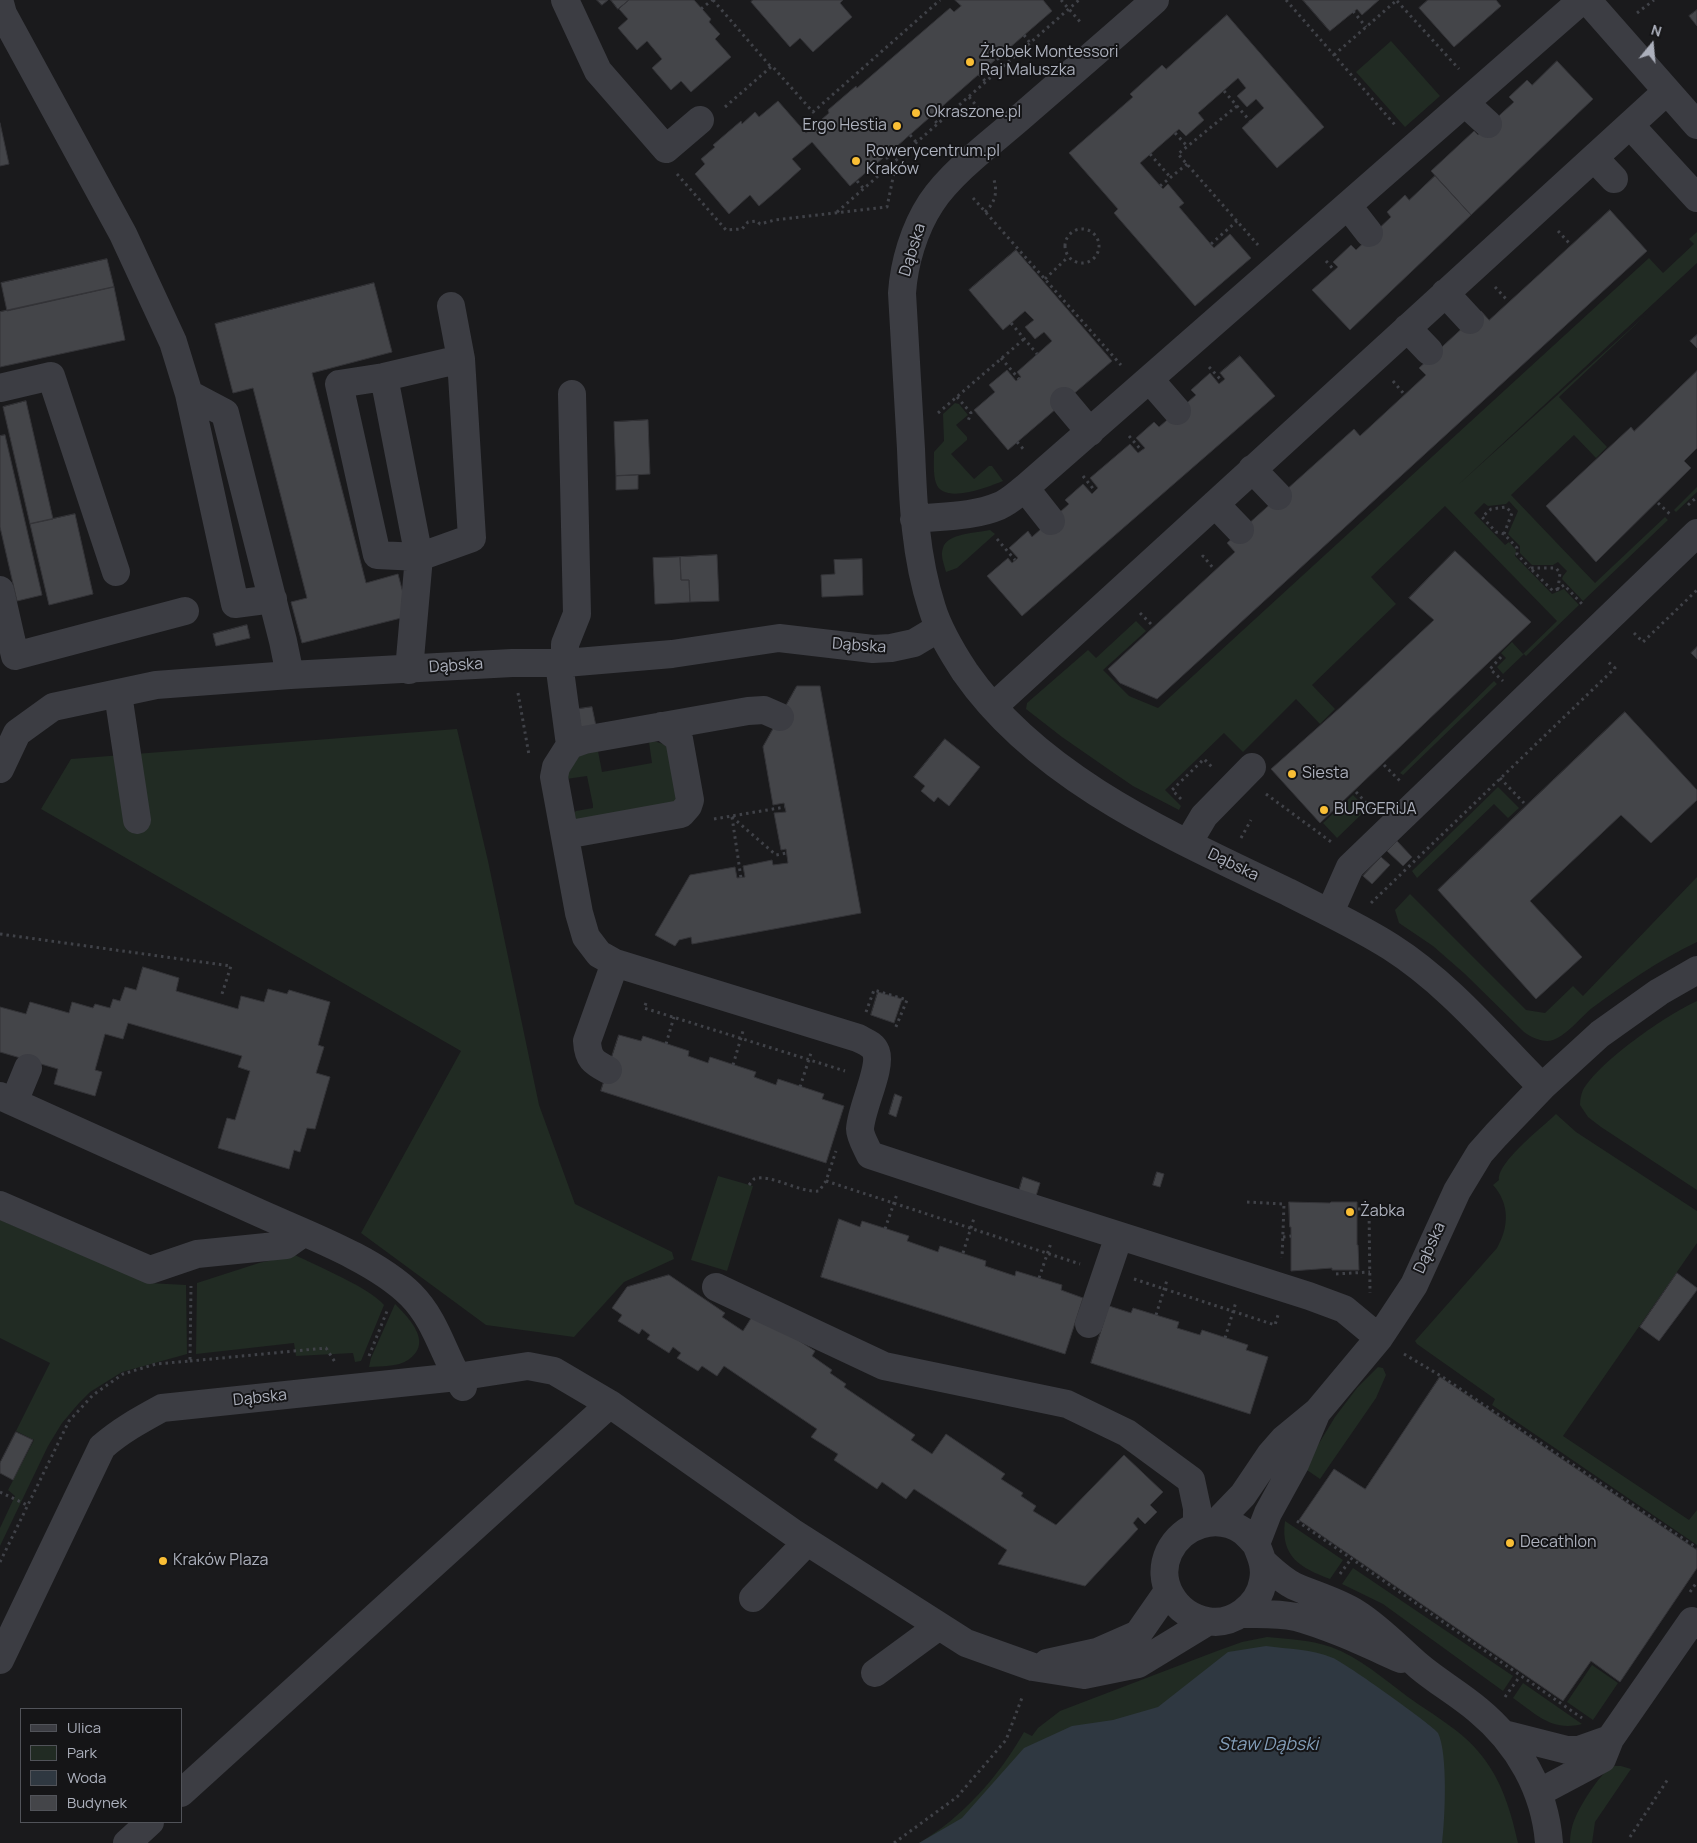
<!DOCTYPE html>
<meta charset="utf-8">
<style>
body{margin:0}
#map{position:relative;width:1697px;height:1843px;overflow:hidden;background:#1a1a1c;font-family:Manrope,sans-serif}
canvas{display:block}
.legend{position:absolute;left:20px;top:1708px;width:162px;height:115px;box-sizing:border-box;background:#151517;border:1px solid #515359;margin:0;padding:6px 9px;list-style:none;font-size:15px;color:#acb0bc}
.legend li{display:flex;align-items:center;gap:10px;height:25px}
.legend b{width:25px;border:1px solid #515359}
.north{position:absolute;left:1627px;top:20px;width:50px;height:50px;-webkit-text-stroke:4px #151517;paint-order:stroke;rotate:17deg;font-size:14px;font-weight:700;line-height:20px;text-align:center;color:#acb0bc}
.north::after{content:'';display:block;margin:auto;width:18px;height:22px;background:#acb0bc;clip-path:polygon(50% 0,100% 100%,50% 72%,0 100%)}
</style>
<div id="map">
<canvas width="1697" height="1843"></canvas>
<ul class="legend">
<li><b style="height:6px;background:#3c3d43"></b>Ulica</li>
<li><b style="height:14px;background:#212b23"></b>Park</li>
<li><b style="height:14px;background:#2f3841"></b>Woda</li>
<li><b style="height:14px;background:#444549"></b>Budynek</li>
</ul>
<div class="north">N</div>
</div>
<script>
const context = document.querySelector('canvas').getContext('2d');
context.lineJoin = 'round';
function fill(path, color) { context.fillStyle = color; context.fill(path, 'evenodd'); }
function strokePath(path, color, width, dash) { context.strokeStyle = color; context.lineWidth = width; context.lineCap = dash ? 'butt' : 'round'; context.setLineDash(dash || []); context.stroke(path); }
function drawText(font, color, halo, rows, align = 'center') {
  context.font = font + ' Manrope,sans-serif'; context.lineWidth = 4; context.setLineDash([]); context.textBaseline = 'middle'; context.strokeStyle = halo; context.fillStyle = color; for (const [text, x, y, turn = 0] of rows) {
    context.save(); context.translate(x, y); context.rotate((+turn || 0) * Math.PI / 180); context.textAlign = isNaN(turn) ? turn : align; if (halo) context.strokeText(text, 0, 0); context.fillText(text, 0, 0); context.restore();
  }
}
const green = new Path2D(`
 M1391,41L1440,96L1405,127L1356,72Z
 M1697,232V263L1458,485L1648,313L1559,397L1607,447L1596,458L1574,435L1511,495L1595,583L1665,517L1668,520L1583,601L1562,579L1563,576L1567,571L1558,562L1553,565H1532L1520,553V546L1508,534L1518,511L1509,501L1506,504L1488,506L1484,503L1474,513L1505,545L1509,542L1516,550L1515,556L1552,594L1564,589L1579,605L1526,656L1524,654L1503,674L1497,667L1506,658L1501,653L1512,642L1523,654L1557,621L1445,506L1371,577L1396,604L1312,685L1335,709L1320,724L1296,699L1243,752L1224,733L1165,790L1181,806L1179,810L1133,786L1111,771L1062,737L1026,709L1027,703L1088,650L1096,658L1136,621L1146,631L1103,670L1129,696L1158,708L1649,258L1663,273L1694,244L1689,239Z
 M955,403L959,404L968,415L956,425L967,437V440L951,454L974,479L989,466H992L1003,481C988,487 943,505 936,483C933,474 934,461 934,452L944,441L943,414Z
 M1697,487V492L1676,512L1674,510Z
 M990,530L995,534L957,568L946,572C944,564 940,555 943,548C947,533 977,533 990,530Z
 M1494,681L1497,684L1403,775L1400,773Z
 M457,729L488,861L539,1105L575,1204L672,1252L674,1259L624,1282L574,1337L486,1325L361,1233L461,1051L41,809L71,759Z
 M654,741L663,744L672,751L682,780L675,805L577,828L574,813L576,811L593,808V805L587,776L566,779L567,773L581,754L598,751L602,772L652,763L649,742Z
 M1498,787L1519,808L1508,818L1494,804L1417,878L1412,871Z
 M1353,795L1367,809L1337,838L1323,823Z
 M1697,877V942C1659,960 1626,983 1592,1008C1581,1017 1566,1036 1553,1040C1544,1043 1532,1038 1524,1032L1465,974L1433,946L1399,923L1395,910L1410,894L1526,1010L1545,1013L1573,986L1583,996Z
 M1697,1001V1190L1601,1127L1588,1117L1580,1105C1580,1099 1581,1095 1583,1090C1600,1061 1666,1015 1697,1001Z
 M1556,1114L1576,1132L1697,1211V1243L1563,1436L1689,1520L1697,1510V1545L1492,1405L1495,1399L1417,1344L1415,1341L1497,1248C1509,1227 1510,1204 1493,1185L1499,1180C1497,1162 1543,1127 1556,1114Z
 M718,1176L753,1186L727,1271L691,1260Z
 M0,1220L148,1283L186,1285L187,1354L122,1372L90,1392L79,1403L62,1423L48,1446L0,1546V1528L15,1496L8,1490L34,1440L16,1431L50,1363L0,1338Z
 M295,1255C317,1266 370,1288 384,1305L361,1361L355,1362L353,1353L296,1356L294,1343L196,1354L197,1283L259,1263Z
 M395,1304C409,1318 434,1343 408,1360C398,1367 380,1366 369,1367L371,1358Z
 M1378,1367L1383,1368L1386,1375L1376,1398L1320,1479L1304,1468L1335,1417L1357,1388Z
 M1285,1521L1343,1560L1330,1579C1301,1568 1280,1557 1285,1521Z
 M1353,1568L1513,1676L1503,1691L1383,1604L1342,1584Z
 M1267,1637C1289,1639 1311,1640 1331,1647C1359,1657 1384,1679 1408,1697C1433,1715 1463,1731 1482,1756C1502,1781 1511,1812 1518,1843H919C962,1818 1000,1775 1024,1732L1032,1736L1038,1728L1060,1711L1217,1651L1242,1642Z
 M1592,1665L1618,1683L1593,1720L1567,1702Z
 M1523,1683L1582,1724C1552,1732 1536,1714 1513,1698Z
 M1614,1766H1621L1631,1769L1595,1822L1592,1843H1570C1570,1833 1572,1825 1576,1816C1582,1803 1601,1771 1614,1766Z`);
const water = new Path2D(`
 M1266,1646C1288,1649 1312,1649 1333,1658C1344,1662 1435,1727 1438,1733C1448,1753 1445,1819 1442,1843H919L962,1818L1024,1748L1072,1726L1113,1720L1158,1707L1228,1652Z`);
const building = new Path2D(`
 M597,0H608L602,5Z
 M611,0H629L618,9Z
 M629,0H694L711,19L709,22L720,34L715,39L731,57L691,92L681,81L671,90L652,68L662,59L647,41L637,50L618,28L628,19L619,9Z
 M753,0H843L840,3L852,17L813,52L800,38L790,47L751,2Z
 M955,0H1043L1052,11L1000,56L996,51L991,55L995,60L888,154L883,148L878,152L883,158L850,186L812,142L792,159L801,169L780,188L759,206L750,195L729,214L695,174L705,164L701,159L715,147L713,145L741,121L742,124L755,112L759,117L778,101L806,133L829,113L828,110L856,86L857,88L950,8L954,12L961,6Z
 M1303,0H1379L1362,15L1357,9L1330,31Z
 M1428,0H1496L1501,6L1454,47L1419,8Z
 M1697,10V26L1689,16Z
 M1227,15L1324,127L1277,168L1242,128L1264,108L1256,99L1247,107L1237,96L1246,88L1238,78L1198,113L1204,120L1186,136L1179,129L1140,163L1163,189L1168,184L1184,203L1179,207L1214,248L1230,234L1251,258L1195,306L1114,213L1118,209L1069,153L1133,97L1130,94L1162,65L1166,69Z
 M1557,61L1593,99L1471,215L1431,171L1474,131L1478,135L1514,102L1509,97L1527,80L1532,85Z
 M0,123L9,164L0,166Z
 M1435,176L1471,215L1350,330L1312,290L1338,267L1333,262L1351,245L1356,250L1391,217L1387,212L1405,195L1409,200Z
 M1610,210L1647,251L1157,699L1120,683L1108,669L1235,552L1227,543L1354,429L1360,436L1426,375L1419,368L1481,311L1489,320Z
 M1016,250L1112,361L1008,450L974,410L995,392L989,385L1007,370L1016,381L1021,377L1017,372L1052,341L1044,332L1035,339L1025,327L1034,320L1025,311L1003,330L969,290Z
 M107,259L114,287L7,311L1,283Z
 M374,283L392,352L312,373L366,583L398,574L409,616L302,643L291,602L307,598L253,388L233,393L215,324Z
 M114,287L125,340L0,367V312Z
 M1697,335V348L1690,341Z
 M1240,356L1275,396L1022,616L987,576L1008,558L1012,563L1018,558L1009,548L1028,531L1032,537L1069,504L1065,500L1083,484L1092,494L1098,488L1090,478L1130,444L1138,453L1145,448L1136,438L1154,422L1159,427L1196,395L1191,390L1210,373L1219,384L1225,379L1220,373Z
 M1697,371V448L1684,461L1691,468L1596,562L1546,506L1631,427L1634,431Z
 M26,401L53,519L30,524L3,407Z
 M648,420L650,474L616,476L614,422Z
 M5,435L42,595L17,601L0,527V436Z
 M638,475V489L616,490V476Z
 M75,514L93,594L49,605L30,524Z
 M1455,551L1531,622L1320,823L1271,769L1342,706L1434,620L1409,598Z
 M717,555L719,601L690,602L689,580H681L680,557Z
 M680,557L681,580H689L690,602L655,604L653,558Z
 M862,559L863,595L822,597L821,575L835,574L834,560Z
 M247,625L250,638L216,646L213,634Z
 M1697,647V659L1691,653Z
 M797,686H820L861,913L692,944L691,937L679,940L675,946L655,935L690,875L735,867L737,878L745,877L743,866L772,860L773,865L788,863L786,849L781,850L774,813L786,812L784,803L773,805L763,747Z
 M592,707L596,726L581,728L578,709Z
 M1625,712L1697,790V800L1651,843L1621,815L1530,901L1582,957L1536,999L1438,890Z
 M945,739L980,767L949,806L938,797L934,802L921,791L925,786L914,777Z
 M1397,841L1412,857L1403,866L1387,851Z
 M1381,857L1390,865L1372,884L1363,876Z
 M143,967L179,978L176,991L238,1009L241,996L264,1002L268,989L287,994L289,990L330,1002L318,1045L324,1047L316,1073L330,1077L315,1129L307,1128L300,1152L294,1150L289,1169L218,1148L227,1118L235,1120L250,1071L238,1067L242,1056L128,1023L123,1039L105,1034L95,1070L102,1072L95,1096L54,1084L58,1069L0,1052V1007L26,1014L30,1002L69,1013L72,1002L93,1008L95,1004L110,1008L113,999L120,1001L125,987L136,990Z
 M878,992L902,999L894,1023L871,1015Z
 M619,1035L641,1041L643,1036L689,1051L688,1056L708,1063L710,1057L756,1072L754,1077L776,1085L778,1079L824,1094L822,1099L844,1106L826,1163L601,1091Z
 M895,1094L902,1097L896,1117L889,1114Z
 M1157,1172L1164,1174L1160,1187L1153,1185Z
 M1023,1177L1040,1183L1036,1196L1019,1191Z
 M1289,1202L1330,1203L1331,1202H1357V1245H1358L1359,1270H1332V1268L1291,1271V1227H1290Z
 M839,1219L860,1227L862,1221L909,1236L907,1241L938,1252L940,1246L986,1261L985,1266L1015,1276L1016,1271L1062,1285L1061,1290L1083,1298L1065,1354L821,1277Z
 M1677,1273L1697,1288V1290L1659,1341L1640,1327Z
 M669,1275L725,1313L722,1317L743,1331L755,1312L815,1351L812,1356L832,1370L830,1373L846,1384L844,1387L915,1435L911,1440L932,1454L946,1434L1005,1474L1001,1479L1023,1493L1021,1496L1036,1506L1033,1511L1056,1525L1124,1455L1163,1492L1150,1505L1157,1512L1145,1524L1138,1517L1133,1523L1138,1529L1085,1586L998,1564L1007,1550L914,1489L906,1499L882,1482L877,1489L834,1460L838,1454L811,1437L817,1429L724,1366L717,1376L702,1366L698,1371L677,1358L681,1353L673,1347L669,1353L647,1339L650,1335L642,1329L639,1334L618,1321L622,1315L612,1308L627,1287Z
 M1109,1306L1131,1313L1133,1308L1179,1322L1177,1328L1200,1335L1202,1330L1248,1345L1246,1350L1268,1357L1250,1414L1091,1363Z
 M1440,1377L1697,1550V1568L1620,1682L1591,1661L1563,1701L1299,1520L1334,1469L1365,1489Z
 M16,1432L33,1440L13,1480L0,1473V1463Z`);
const path = new Path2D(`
 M713,0L771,67
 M1061,0L1082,24
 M1286,0L1395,125
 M1397,1L1459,69
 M701,9L712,0
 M1353,11L1366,27
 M1637,13L1654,0
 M1024,35L1030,43
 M993,53L1004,66
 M1334,55L1397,0
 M979,74L986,82
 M1224,91L1250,121
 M969,97L982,112
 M1237,106L1178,154L1258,245
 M725,107L772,66L813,112L940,0
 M936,111L943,117
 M931,116L937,123
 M1175,133L1187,146
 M910,135L916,142
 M1150,154L1171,178
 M677,174L726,230L742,229L748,222L757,221L760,224L775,220L887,207L895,168L881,150
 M857,181L863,188
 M1160,186L1187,164
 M973,198L1121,365
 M837,212L1079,0
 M985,212C996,202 998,190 993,177
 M1065 246a17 17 0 1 1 34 0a17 17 0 1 1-34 0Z
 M1558,231L1570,244
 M1211,244L1237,221
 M1326,261L1334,270
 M1045,279L1068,257
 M1495,287L1507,300
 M1011,323L1037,354
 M1001,358L1019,379
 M1209,367L1222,381
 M1393,381L1404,394
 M957,397L971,413L968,421
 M938,413L1024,339
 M1129,436L1142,451
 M1017,442L1025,451
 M1083,476L1095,491
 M1658,503L1672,516
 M1688,505L1697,497
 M1504,534L1512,513L1506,507L1491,509L1482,517L1496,532L1504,534L1517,548V554L1530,568
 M997,539L1015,560
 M1202,557L1203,556L1214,569
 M1558,589L1553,591L1530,568H1556L1560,573L1558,589L1564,585L1583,605
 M1140,613L1152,625
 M1634,633L1643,642L1697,590
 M1501,657L1490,669L1503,681
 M518,693L529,755
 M1384,765L1400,781
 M1500,778L1524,803
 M1356,792L1371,808
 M1266,794L1334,844
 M1181,799L1172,790L1204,759L1212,767
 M732,817L776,855L787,853
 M732,817L741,878
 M714,819L785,807
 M1241,838L1251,820
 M1371,903L1615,668L1607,661
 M0,934L231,966L221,997
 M646,1003L644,1008L845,1071
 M866,1012L874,990L907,1000L895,1029
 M666,1044L674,1017
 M733,1065L743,1031
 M800,1087L811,1053
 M826,1181L1080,1264
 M749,1185L754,1179C770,1173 799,1193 819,1191L826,1181L836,1151
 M1247,1202L1284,1204L1282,1258
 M1369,1208L1370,1293
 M1358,1209L1388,1208
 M885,1229L897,1194
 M1283,1237L1291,1236
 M963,1253L974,1218
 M1336,1274L1370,1272
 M1039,1278L1051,1243
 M1134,1279L1275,1325L1278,1315
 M1156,1315L1167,1280
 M1225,1338L1236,1302
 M1404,1354L1441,1376L1697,1548
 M369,1356L387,1311
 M190,1361L326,1348L335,1362
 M0,1492L27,1505
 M1297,1521L1582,1718
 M0,1562L69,1421L93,1395L123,1374L156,1364L190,1361L191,1286
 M1340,1574L1351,1559
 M1690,1592L1697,1582
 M1505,1697L1520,1676
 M1630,1837L1668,1779
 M894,1843L957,1797L1006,1740L1023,1695`);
const minor = new Path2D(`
 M565,0L598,71L666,149L700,120
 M1155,0C1109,41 1062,81 1015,122C988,145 950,174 931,203C914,229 904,263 902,293C905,345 908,397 911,449C913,502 915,556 932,608C939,631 952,652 965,672C1040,780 1174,837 1288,892C1323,910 1358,926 1391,947C1449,984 1494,1039 1542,1087
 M1587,0L1697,125
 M0,3L3,14L123,234L173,342L189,394L225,413L283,641L290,675
 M1465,103L1488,124
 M1630,125L1697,198
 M1594,158L1614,179
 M1348,206L1369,233
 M1445,293L1470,320
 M451,306L461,359
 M1407,328L1429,351
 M384,377L461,359L472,538L419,557L377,555L339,384L384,377L419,557L409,670
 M1150,380L1177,411
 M0,388L51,376L116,572
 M189,394L235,604L273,599
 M1064,401L1090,432
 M1252,469L1278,496
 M1025,488L1051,521
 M1215,504L1240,530
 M914,519C942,516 973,517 999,506C1009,502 1017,494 1025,488L1582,0
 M0,590L15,656L185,611
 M559,663L570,745L556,767L554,777L579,913L586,937L599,954L615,963L858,1038C865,1042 873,1044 876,1052C882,1068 861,1108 860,1129C860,1137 867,1148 870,1155L982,1192L1309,1296L1344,1309L1379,1338
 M565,663V644L577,614L572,394
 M118,694L137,820
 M993,707L1667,91
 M570,745L584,740L748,711L764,710L780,717
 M0,769L17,733L53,707L156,685L290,675L512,663H565L672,654L779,638L873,649L891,648L914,643L939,628
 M565,835L681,814L688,806L690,800L679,739L662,726
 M1188,843L1204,816L1252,767
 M1330,912L1350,867L1697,533
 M608,1070C593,1062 588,1059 587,1041L615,963
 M0,1096C85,1134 170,1173 255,1211C303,1233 374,1258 411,1295C437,1321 444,1357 463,1387
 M14,1102L28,1068
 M0,1205L150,1270L197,1254L286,1245L303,1233
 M716,1287L884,1366L1067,1404L1127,1433L1191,1480L1197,1508V1526
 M1089,1324L1119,1236
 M1217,1522L1243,1495L1270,1455L1284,1439L1318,1411L1379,1338L1414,1285L1457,1191L1480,1153L1496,1135L1542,1087L1600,1034L1659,992L1697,970
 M1256,1544C1252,1540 1247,1534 1243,1531C1216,1513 1182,1525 1169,1552C1155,1582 1175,1615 1207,1621C1232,1626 1259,1606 1263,1581C1266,1567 1261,1556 1256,1544L1268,1513L1295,1464L1316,1414
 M1264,1563C1273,1571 1282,1580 1294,1586C1314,1595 1337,1601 1356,1613C1380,1628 1399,1649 1420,1667C1438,1682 1459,1694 1478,1710C1518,1743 1545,1790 1549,1843
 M753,1598L807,1542
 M1242,1614C1260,1614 1278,1613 1296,1617C1332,1627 1367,1644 1401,1659
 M0,1660L102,1447C120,1431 140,1420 162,1408L457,1377L528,1366L554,1371L610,1404L792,1532L966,1643L1033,1667L1084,1675L1138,1664L1207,1622
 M1047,1663L1097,1652L1138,1634L1168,1591
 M875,1673L939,1626
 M1504,1734L1567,1750H1579L1610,1739
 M181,1793L610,1404
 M1538,1793L1602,1759L1610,1739L1692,1621L1697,1625
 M127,1843L150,1822`);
const markers = [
 [970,62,5,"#f9be35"],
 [916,113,5,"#f9be35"],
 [897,126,5,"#f9be35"],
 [856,161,5,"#f9be35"],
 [1292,774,5,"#f9be35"],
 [1324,810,5,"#f9be35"],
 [1350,1212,5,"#f9be35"],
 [1510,1543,5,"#f9be35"],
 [163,1561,5,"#f9be35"]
];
const poiNames = [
 ["Żłobek Montessori",980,53],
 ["Raj Maluszka",980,71],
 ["Okraszone.pl",926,113],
 ["Ergo Hestia",887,126,"right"],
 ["Rowerycentrum.pl",866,152],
 ["Kraków",866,170],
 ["Siesta",1302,774],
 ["BURGERiJA",1334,810],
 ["Żabka",1360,1212],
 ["Decathlon",1520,1543],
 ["Kraków Plaza",173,1561]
];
const streetNames = [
 ["Dąbska",913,250,-73],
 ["Dąbska",859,646,4],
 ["Dąbska",456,666,-4],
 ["Dąbska",1233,865,26],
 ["Dąbska",1430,1248,-66],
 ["Dąbska",260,1398,-6]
];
const waterNames = [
 ["Staw Dąbski",1268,1745]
];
fill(green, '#212b23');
fill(water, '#2f3841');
fill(building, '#444549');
strokePath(building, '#343438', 1);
strokePath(path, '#404248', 3, [2.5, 4]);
strokePath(minor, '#3c3d43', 28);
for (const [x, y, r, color] of markers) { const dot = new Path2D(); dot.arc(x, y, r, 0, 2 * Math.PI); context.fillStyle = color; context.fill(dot); strokePath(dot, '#151517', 2); }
drawText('16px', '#acb0bc', '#151517', poiNames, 'left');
drawText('16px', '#acb0bc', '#151517', streetNames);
drawText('italic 18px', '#829db8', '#151517', waterNames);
</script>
